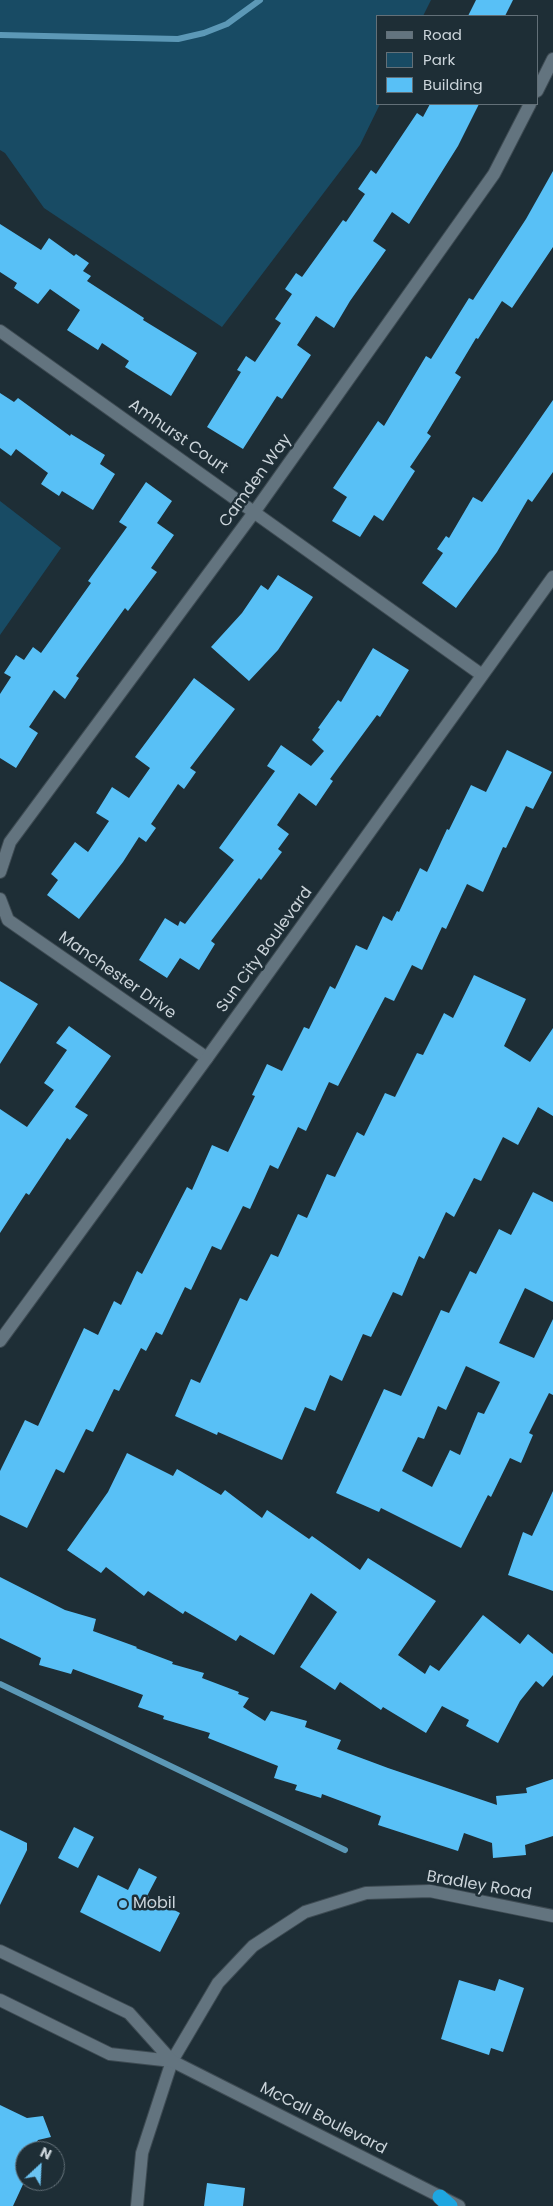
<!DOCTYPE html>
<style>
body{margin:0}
#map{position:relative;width:553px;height:2206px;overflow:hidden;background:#1e2e36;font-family:Poppins,sans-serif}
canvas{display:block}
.legend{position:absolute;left:376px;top:15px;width:162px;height:90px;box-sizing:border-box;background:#1e2e36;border:1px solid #637078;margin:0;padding:6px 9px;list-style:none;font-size:15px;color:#cbd4da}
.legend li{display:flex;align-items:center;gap:10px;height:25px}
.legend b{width:25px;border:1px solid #637078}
.north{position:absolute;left:15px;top:2141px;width:50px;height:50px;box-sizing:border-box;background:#1e2e36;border:1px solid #637078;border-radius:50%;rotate:25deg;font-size:14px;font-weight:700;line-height:20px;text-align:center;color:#cbd4da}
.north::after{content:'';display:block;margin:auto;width:18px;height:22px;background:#6bc3f2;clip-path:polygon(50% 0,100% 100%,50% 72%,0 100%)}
</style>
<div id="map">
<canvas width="553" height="2206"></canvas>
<ul class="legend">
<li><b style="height:6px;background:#63747f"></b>Road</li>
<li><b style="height:14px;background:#184b64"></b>Park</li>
<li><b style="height:14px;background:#58c0f6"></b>Building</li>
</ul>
<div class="north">N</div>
</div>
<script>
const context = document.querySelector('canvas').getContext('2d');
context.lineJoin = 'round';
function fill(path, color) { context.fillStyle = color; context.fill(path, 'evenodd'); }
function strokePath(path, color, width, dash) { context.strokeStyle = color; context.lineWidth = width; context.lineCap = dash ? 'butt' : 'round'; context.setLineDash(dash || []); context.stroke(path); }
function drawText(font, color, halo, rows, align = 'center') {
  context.font = font + ' Poppins,sans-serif'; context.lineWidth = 5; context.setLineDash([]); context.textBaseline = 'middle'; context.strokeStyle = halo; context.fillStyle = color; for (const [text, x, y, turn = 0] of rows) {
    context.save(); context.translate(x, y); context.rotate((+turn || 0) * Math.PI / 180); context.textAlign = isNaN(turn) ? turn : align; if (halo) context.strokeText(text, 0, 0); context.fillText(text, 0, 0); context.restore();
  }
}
const green = new Path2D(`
 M0,0H431L423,16H377V104H380L360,145L222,327L44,208L5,153L0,150Z
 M0,501L61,548L0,635Z`);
const stream = new Path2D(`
 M0,35L178,39L204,33L227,24L260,0
 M0,1684L345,1850`);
const building = new Path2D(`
 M476,0H513L505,16H468Z
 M430,104H479L458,146L409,224L392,212L373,241L386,250L350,301L334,328L316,316L297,345L311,355L282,399L277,396L243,449L207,427L241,372L237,370L246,356L255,362L281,323L275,319L292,294L285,289L296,273L302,277L343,220L346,222L365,194L358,189L371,170L376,174L417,113L423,117Z
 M553,171V247L512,308L502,301L478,339L476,338L455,373L461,377L427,433L431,436L410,467L415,471L383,521L374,515L360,537L332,521L347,497L333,488L378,421L384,426L426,356L431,359L469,298L473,300L526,219Z
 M0,224L41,250L49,238L74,256L76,254L89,263L83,271L91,276L87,281L144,318L143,320L197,353L171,396L125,367L129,361L102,343L98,350L67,330L80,310L50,289L38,304L14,288L17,283L0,272Z
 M0,393L14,402L18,398L70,436L71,434L105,455L100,464L115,474L93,510L62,491L59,496L41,484L48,473L16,449L11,456L0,448Z
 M553,400V472L532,502L528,499L497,552L456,608L422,583L443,553L437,549L446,536L449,538L473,497L482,502Z
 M146,482L172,501L157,523L174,535L151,568L157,572L128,611L125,608L76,676L79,678L65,699L54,690L29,727L38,733L16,768L0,758V694L11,677L4,673L16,655L24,660L33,647L41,653L91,583L88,581L127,527L119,522Z
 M278,575L313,597L278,650L249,681L211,647L242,613L261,585L268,590Z
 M373,648L409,670L380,717L377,715L330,779L333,781L316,806L299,793L277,825L289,834L278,849L282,852L261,880L259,878L211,941L215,944L199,970L180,958L167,978L139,960L165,918L178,926L180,921L185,924L234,860L219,848L275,771L267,766L281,745L311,766L324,751L312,740L320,729L318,728L338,700L341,702Z
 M194,678L235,709L190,768L196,772L184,789L178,784L151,824L156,828L146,842L139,837L123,862L79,919L47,895L58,880L51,874L75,842L88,852L109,821L96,813L112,787L129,798L150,768L135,757Z
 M507,750L552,772L533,809L526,806L506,848L503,847L483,892L467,884L446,929L442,927L422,970L412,965L394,1001L385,997L338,1086L329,1082L306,1131L298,1127L278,1169L270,1165L250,1209L243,1206L221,1250L212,1246L191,1290L185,1287L162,1335L156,1332L146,1351L141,1348L119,1391L114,1389L93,1432L86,1429L64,1473L56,1469L27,1528L0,1515V1471L25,1420L38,1426L84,1328L98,1335L114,1301L121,1305L137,1271L142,1274L187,1187L192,1190L212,1145L228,1152L255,1096L252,1095L267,1064L282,1071L304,1027L309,1029L330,986L335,989L356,945L367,950L383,916L392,921L397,911L399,912L420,868L427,872L447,829L449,830L471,785L486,792Z
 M474,975L526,999L504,1046L530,1062L553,1028V1116L538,1107L518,1145L503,1137L481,1181L474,1178L454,1217L446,1212L424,1259L419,1256L402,1296L393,1292L371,1337L363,1334L342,1381L330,1375L315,1411L305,1407L282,1460L218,1432L217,1435L175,1416L191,1379L200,1383L240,1298L247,1301L271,1254L278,1257L298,1214L307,1218L327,1174L335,1177L357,1132L364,1136L385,1093L395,1097L417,1053L423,1055L444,1013L453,1018Z
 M0,981L38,1004L0,1064Z
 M69,1026L111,1056L75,1107L88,1115L70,1140L67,1138L29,1195L26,1193L0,1233V1109L27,1127L54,1090L44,1083L67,1050L56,1043Z
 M533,1192L553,1202V1302L525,1288L499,1343L534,1358L553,1319V1395L549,1393L529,1433L533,1435L521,1463L510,1458L491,1497L488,1495L461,1548L381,1508L379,1512L336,1493L384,1389L401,1396L441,1310L449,1313L470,1271L476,1274L499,1229L511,1235ZM466,1366L500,1382L484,1414L478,1412L460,1455L450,1450L432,1487L402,1471L418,1437L424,1439L438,1406L446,1410Z
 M127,1453L173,1476L177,1469L221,1495L225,1490L262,1518L267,1510L309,1539L312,1536L360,1570L368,1558L436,1601L398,1655L425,1674L430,1665L439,1671L483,1615L520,1644L528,1634L553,1654V1675L543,1687L536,1681L520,1701L498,1743L466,1726L469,1720L442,1706L426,1733L383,1707L381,1710L340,1682L335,1690L300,1667L337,1612L311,1593L274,1655L240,1635L236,1641L185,1611L183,1614L148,1591L144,1596L106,1567L101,1573L67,1550L108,1492Z
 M553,1491V1591L508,1575L523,1532L532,1536Z
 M0,1577L65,1610L96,1619L93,1631L137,1647L136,1648L173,1662L172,1664L204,1673L202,1678L239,1692L238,1694L249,1698L243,1707L265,1721L271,1711L307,1721L305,1727L341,1740L337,1749L388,1768L497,1805L496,1796L527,1793L526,1788L553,1779V1836L525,1845L526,1855L493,1858L492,1843L464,1833L458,1851L378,1825L381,1816L322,1794L321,1798L295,1790L297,1785L274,1778L278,1766L208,1738L210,1733L163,1719L164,1716L138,1707L143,1695L73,1669L71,1674L39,1665L41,1658L0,1638Z
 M74,1827L94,1837L78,1868L58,1858Z
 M0,1830L27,1843V1850L0,1905Z
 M139,1868L157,1877L147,1896L180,1913L160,1952L80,1912L98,1875L128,1890Z
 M499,1979L524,1988L503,2052L491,2048L489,2055L441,2039L459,1980L495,1991Z
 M0,2105L27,2118L43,2116L51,2137L38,2140L32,2151H25V2180L13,2206H0Z
 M207,2183L245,2188L243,2206H204Z`);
const minor = new Path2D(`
 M537,91L553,59
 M0,331L482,675
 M0,872L10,842L255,511L494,174L530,104
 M0,899L8,920L207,1058`);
const tertiary = new Path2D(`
 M0,1341L207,1058L553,577
 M137,2206L142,2153L172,2061L218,1983L253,1946L305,1912L366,1893L430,1891L553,1916`);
const secondary = new Path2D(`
 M0,1951L129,2013L172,2061
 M0,2000L110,2054L172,2061L459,2206`);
const motorway = new Path2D(`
 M440,2197L450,2206`);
const markers = [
 [123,1904,5,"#6bc3f2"]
];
const streetNames = [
 ["Amhurst Court",178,437,35],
 ["Camden Way",256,481,-54],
 ["Sun City Boulevard",265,950,-54],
 ["Manchester Drive",117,976,35],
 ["Bradley Road",479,1886,10],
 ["McCall Boulevard",323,2119,27]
];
const poiNames = [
 ["Mobil",133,1904]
];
fill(green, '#184b64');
strokePath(stream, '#5c98b6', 6);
fill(building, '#58c0f6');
strokePath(minor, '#3e4b53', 14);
strokePath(tertiary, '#3e4b53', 14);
strokePath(secondary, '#3e4b53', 14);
strokePath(motorway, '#3e4b53', 16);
strokePath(minor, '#63747f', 12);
strokePath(tertiary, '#63747f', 12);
strokePath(secondary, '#63747f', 12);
strokePath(motorway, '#1fa6e0', 15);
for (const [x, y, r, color] of markers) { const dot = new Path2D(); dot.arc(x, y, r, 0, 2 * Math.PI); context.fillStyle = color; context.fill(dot); strokePath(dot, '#1e2e36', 2); }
drawText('16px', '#cbd4da', '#1e2e36', streetNames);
drawText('16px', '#cbd4da', '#1e2e36', poiNames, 'left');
</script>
